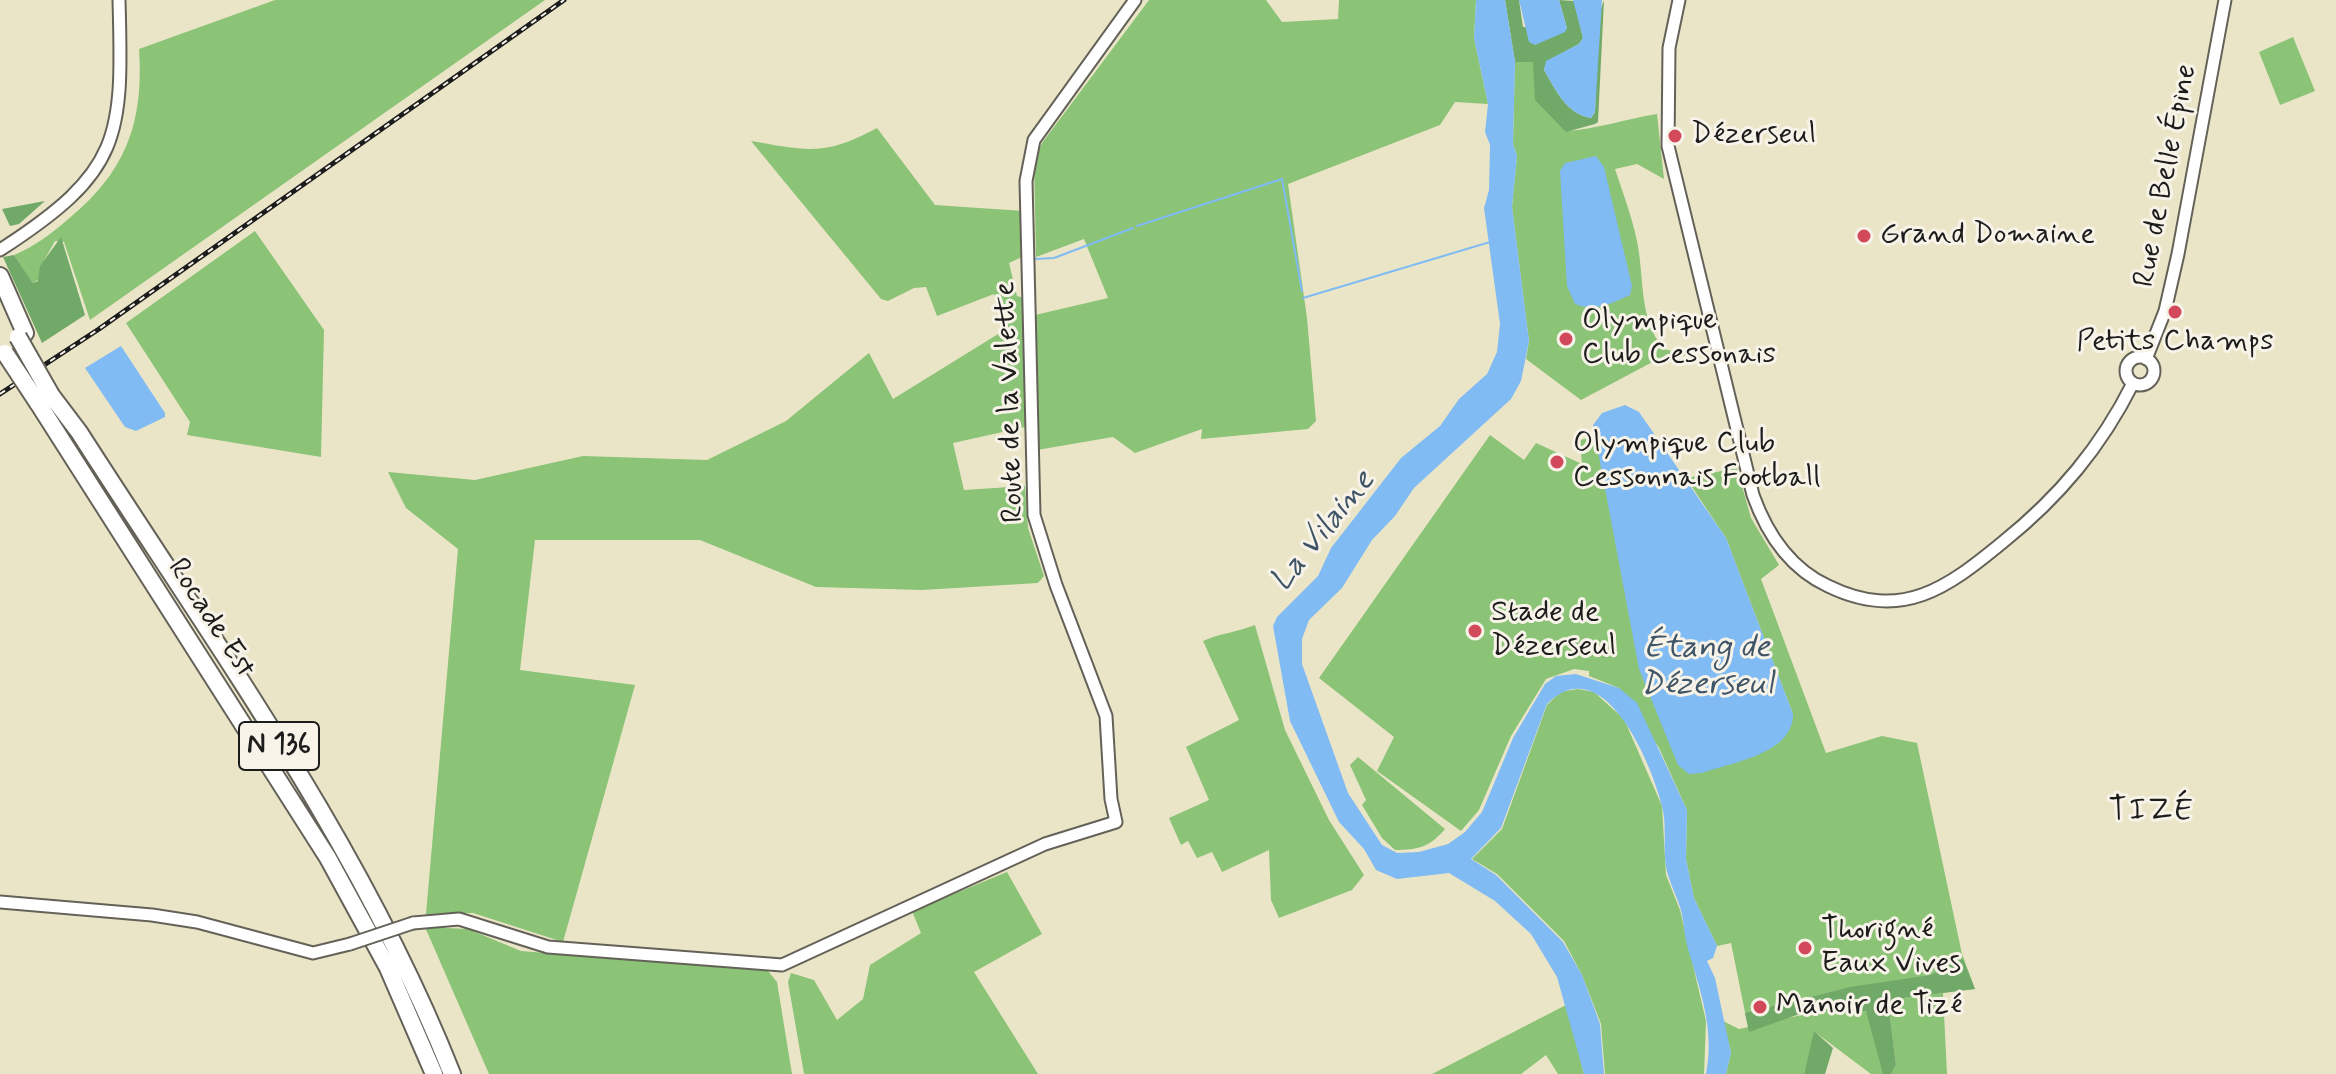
<!DOCTYPE html>
<meta charset="utf-8">
<style>
body{margin:0}
canvas{display:block;background:#ebe5c8}
</style>
<canvas width="2336" height="1074"></canvas>
<script>
const context = document.querySelector('canvas').getContext('2d');
context.lineJoin = 'round';
function fill(path, color) { context.fillStyle = color; context.fill(path, 'evenodd'); }
function strokePath(path, color, width, dash) { context.strokeStyle = color; context.lineWidth = width; context.lineCap = dash ? 'butt' : 'round'; context.setLineDash(dash || []); context.stroke(path); }
function drawText(font, color, halo, rows, align = 'center') {
  context.font = font + ' Mynerve,sans-serif'; context.lineWidth = 6; context.setLineDash([]); context.textBaseline = 'middle'; context.strokeStyle = halo; context.fillStyle = color; for (const [text, x, y, turn = 0] of rows) {
    context.save(); context.translate(x, y); context.rotate((+turn || 0) * Math.PI / 180); context.textAlign = isNaN(turn) ? turn : align; if (halo) context.strokeText(text, 0, 0); context.fillText(text, 0, 0); context.restore();
  }
}
const green = new Path2D(`
 M275,0H545L90,320L64,242L55,241L41,266V278L33,283L14,255C32,248 51,234 66,221C125,173 144,125 139,49Z
 M1149,0H1266L1282,22L1338,19L1339,0H1476L1474,38L1488,104L1455,102L1440,125L1288,184L1307,318L1316,421L1308,429L1201,439L1202,429L1135,453L1113,437L1037,450L1035,315L1108,298L1084,239L1036,257L1034,162L1042,143Z
 M2293,37L2315,91L2280,105L2259,52Z
 M1515,62H1533L1566,131C1597,129 1626,119 1657,114L1664,179L1637,164L1615,169C1623,193 1632,217 1637,241C1645,281 1638,315 1663,349L1691,355L1660,358L1581,400L1526,359L1529,341L1512,207L1517,156L1513,144Z
 M877,128L935,205L1024,211L1022,257L1009,263L1017,296L1024,298L1025,427L953,443L964,490L1025,486L1028,528L1044,576L1038,583L922,590L816,587L700,540H535L520,670L635,685L563,942L473,913L426,914L458,549L406,508L388,472L475,480L583,456L707,460L786,421L869,353L893,399L1003,331L994,294L937,316L926,287L914,288L888,301L881,299L751,141C808,151 825,156 877,128Z
 M255,231L324,330L321,457L187,435L190,422L126,323Z
 M1490,435L1524,460L1536,443L1582,464L1580,440L1596,436L1609,497L1793,714L1726,538L1686,478L1737,468L1751,518L1779,565L1761,579L1826,753L1882,736L1917,743L1962,954L1975,989L1885,997L1884,1074H1871L1815,1032L1804,1074H1726L1731,1053L1723,1021L1739,1029L1748,1027L1731,943L1717,946L1694,898L1686,859L1687,810L1659,748L1619,688L1589,676V671L1574,669L1546,679L1511,736L1479,810L1461,831L1377,771L1394,737L1319,678ZM1842,989L1815,1003V1012L1748,1027L1746,1013Z
 M1255,625L1285,730L1329,820L1364,875L1352,890L1279,918L1271,900L1269,850L1222,872L1212,852L1197,858L1188,841L1181,845L1169,818L1209,800L1186,747L1239,720L1203,641C1221,633 1238,632 1255,625Z
 M1578,689L1594,692L1624,719L1662,806L1666,875L1680,910L1706,1021L1704,1074H1605L1601,1024L1582,975L1564,941L1497,874L1472,859L1502,829L1547,705L1560,692Z
 M1358,757L1445,829C1430,847 1418,850 1395,850L1382,838L1362,805L1366,800L1350,765Z
 M1007,872L1042,934L974,972L1038,1074H804L788,982L791,973L814,980L837,1020L863,999L870,965L921,933L912,911Z
 M425,927L468,929L521,951L768,971L777,982L792,1074H489Z
 M1943,993L1947,1074H1891L1896,1065L1888,1000Z
 M1566,1005L1584,1074H1558L1546,1055L1521,1074H1432Z`);
const forest = new Path2D(`
 M1505,0H1519L1523,27L1567,28L1559,0L1574,1L1583,38L1579,44L1547,61L1544,70C1556,90 1566,114 1591,118L1595,112L1598,17L1604,0L1598,122L1595,124L1566,132L1535,100L1533,62H1515Z
 M45,201L19,224L10,226L2,209Z
 M61,237L85,315L42,343L3,257L14,255L33,283L38,281L40,266Z
 M1963,959L1975,989L1888,1000L1896,1065L1891,1074H1883L1866,1011L1811,1010L1749,1032L1745,1013L1850,987L1931,975Z
 M1814,1031L1833,1048L1825,1074H1804Z`);
const water = new Path2D(`
 M1476,0H1505L1515,62L1513,144L1517,156L1512,207L1529,341L1521,381L1511,399L1414,488L1395,516L1372,540L1342,588L1309,620L1302,639V664L1348,793L1382,845L1397,853L1419,852L1448,844L1465,832L1482,812L1513,738L1545,684L1556,676L1576,674L1619,688L1637,703L1687,810L1686,859L1694,898L1717,946L1713,958L1707,961L1715,978L1731,1053L1726,1074H1706C1715,1030 1700,990 1688,949C1684,935 1684,920 1680,907C1677,897 1672,888 1669,878C1661,855 1668,830 1662,806C1651,762 1603,648 1547,704L1501,828L1471,859L1496,875L1563,942L1582,975L1600,1024L1604,1074H1584L1557,977L1531,934L1495,901L1449,873L1397,879L1376,870L1364,849L1339,822L1290,721L1273,626L1277,617L1318,576L1331,548L1401,458L1440,426L1459,399L1487,374L1497,352L1500,324L1484,208L1489,190L1490,145L1485,132L1488,104L1474,38Z
 M1519,0H1559L1567,28L1565,32L1535,45L1529,42Z
 M1573,0H1602L1595,112L1591,118C1566,114 1556,90 1544,70L1546,61L1579,44L1583,38Z
 M1596,156L1604,167L1632,286L1630,295C1611,304 1594,312 1575,304L1567,286L1560,171L1565,163Z
 M121,346L165,413V417L136,431L125,427L85,368Z
 M1625,405L1639,412L1726,538L1793,714C1793,754 1733,762 1702,773L1689,774L1678,765L1639,669L1593,425L1602,413Z`);
const stream = new Path2D(`
 M1137,226L1282,179L1302,291
 M1035,259L1054,258L1133,228
 M1303,298L1490,242`);
const tertiary = new Path2D(`
 M1679,0L1669,48L1668,146L1753,495C1767,534 1789,568 1828,586C1902,622 1947,588 2003,542C2059,497 2101,447 2133,383
 M0,250C122,171 123,139 119,0
 M2126 371a14 14 0 1 1 28 0a14 14 0 1 1-28 0Z
 M2146,359L2165,311L2178,254L2225,0
 M0,902L152,915L197,922L313,953L350,944
 M413,923L459,919L548,947L782,965L1045,844L1116,822L1111,799L1106,716L1056,585L1034,515L1026,181L1034,140L1135,0`);
const trunk = new Path2D(`
 M0,276L25,333
 M51,395L79,432C212,640 361,844 452,1074
 M38,403L328,858L388,968L434,1074`);
const rail = new Path2D(`
 M0,394L99,329L564,0`);
const tertiaryBridge = new Path2D(`
 M350,944L413,923`);
const trunkBridge = new Path2D(`
 M18,337L51,395
 M5,353L38,403`);
const markers = [
 [1675,136,8,"#d1495b"],
 [1864,236,8,"#d1495b"],
 [2175,312,8,"#d1495b"],
 [1566,339,8,"#d1495b"],
 [1557,462,8,"#d1495b"],
 [1475,631,8,"#d1495b"],
 [1805,948,8,"#d1495b"],
 [1760,1007,8,"#d1495b"]
];
const shields = [
 [279,746,80]
];
const shieldNames = [
 ["N 136",279,746]
];
const poiNames = [
 ["Dézerseul",1691,136],
 ["Grand Domaine",1880,236],
 ["Olympique",1582,322],
 ["Club Cessonais",1582,356],
 ["Petits Champs",2175,343,"center"],
 ["Olympique Club",1573,445],
 ["Cessonnais Football",1573,479],
 ["Stade de",1491,614],
 ["Dézerseul",1491,648],
 ["Thorigné",1821,931],
 ["Eaux Vives",1821,965],
 ["Manoir de Tizé",1776,1007]
];
const streetNames = [
 ["Rue de Belle Épine",2167,176,-79],
 ["Route de la Valette",1011,402,-92],
 ["Rocade Est",210,619,57]
];
const waterNames = [
 ["La Vilaine",1324,532,-51],
 ["Étang de",1707,649],
 ["Dézerseul",1707,686]
];
const neighbourhoodNames = [
 ["TIZÉ",2152,812]
];
fill(green, '#8bc377');
fill(forest, '#70a968');
fill(water, '#81bbf3');
strokePath(stream, '#81bbf3', 2);
strokePath(tertiary, '#646258', 15);
strokePath(trunk, '#646258', 20);
strokePath(tertiary, '#fff', 11);
strokePath(trunk, '#fff', 16);
strokePath(rail, '#1c1c1c', 5);
strokePath(rail, '#f7f3e8', 2, [6]);
strokePath(tertiaryBridge, '#646258', 15, []);
strokePath(trunkBridge, '#646258', 20, []);
strokePath(tertiaryBridge, '#fff', 11);
strokePath(trunkBridge, '#fff', 16);
for (const [x, y, r, color] of markers) { const dot = new Path2D(); dot.arc(x, y, r, 0, 2 * Math.PI); context.fillStyle = color; context.fill(dot); strokePath(dot, '#f7f3e8', 3); }
for (const [x, y, w] of shields) { const box = new Path2D(); box.roundRect(x - w / 2, y - 24, w, 48, 6); context.fillStyle = '#f7f3e8'; context.fill(box); strokePath(box, '#1c1c1c', 2); }
drawText('bold 28px', '#1c1c1c', null, shieldNames);
drawText('30px', '#1c1c1c', '#f7f3e8', poiNames, 'left');
drawText('30px', '#1c1c1c', '#f7f3e8', streetNames);
drawText('italic 32px', '#3f5467', '#f7f3e8', waterNames);
context.letterSpacing = '2px';
drawText('32px', '#1c1c1c', '#f7f3e8', neighbourhoodNames);
context.letterSpacing = '0px';
</script>
